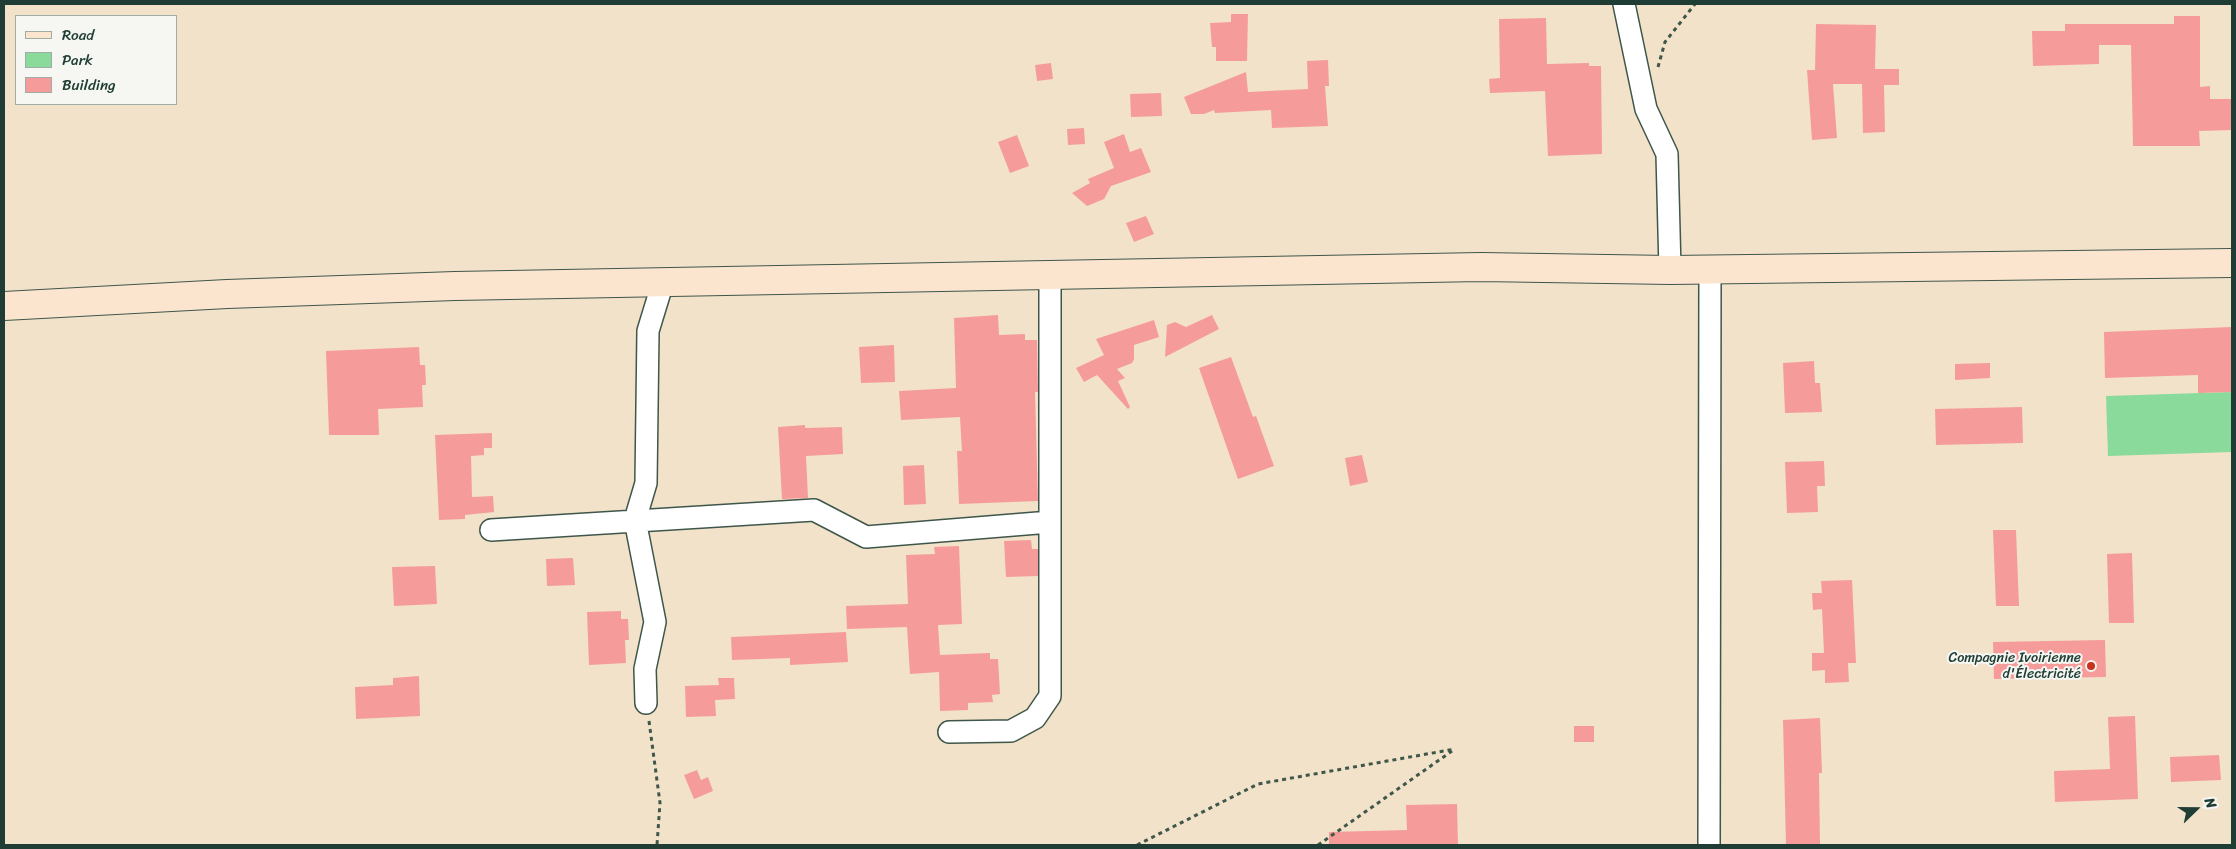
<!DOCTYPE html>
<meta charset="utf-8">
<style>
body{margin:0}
#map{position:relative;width:2236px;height:849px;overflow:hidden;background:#f2e2c9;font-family:Sriracha,sans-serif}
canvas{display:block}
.frame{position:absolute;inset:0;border:5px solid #1f3d34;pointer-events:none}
.legend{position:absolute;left:15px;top:15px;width:162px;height:90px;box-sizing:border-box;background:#f6f6f2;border:1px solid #a0aca6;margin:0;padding:6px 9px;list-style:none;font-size:15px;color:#1f3d34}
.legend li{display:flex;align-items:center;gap:10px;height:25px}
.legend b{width:25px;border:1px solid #a0aca6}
.north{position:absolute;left:2171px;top:784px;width:50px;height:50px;-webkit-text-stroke:4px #f6f6f2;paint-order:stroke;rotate:68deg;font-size:14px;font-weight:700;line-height:20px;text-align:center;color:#1f3d34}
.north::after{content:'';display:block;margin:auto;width:18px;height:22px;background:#1f3d34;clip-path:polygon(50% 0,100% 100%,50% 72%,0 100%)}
</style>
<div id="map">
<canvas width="2236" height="849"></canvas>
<div class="frame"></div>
<ul class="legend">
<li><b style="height:6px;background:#fce5cf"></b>Road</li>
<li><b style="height:14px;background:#8adb9b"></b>Park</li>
<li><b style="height:14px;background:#f59c9b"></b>Building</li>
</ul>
<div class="north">N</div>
</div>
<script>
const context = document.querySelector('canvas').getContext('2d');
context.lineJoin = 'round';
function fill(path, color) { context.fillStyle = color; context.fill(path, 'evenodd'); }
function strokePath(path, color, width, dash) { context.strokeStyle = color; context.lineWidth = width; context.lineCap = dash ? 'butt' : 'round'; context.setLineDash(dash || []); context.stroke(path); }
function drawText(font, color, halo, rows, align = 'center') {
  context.font = font + ' Sriracha,sans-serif'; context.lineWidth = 4; context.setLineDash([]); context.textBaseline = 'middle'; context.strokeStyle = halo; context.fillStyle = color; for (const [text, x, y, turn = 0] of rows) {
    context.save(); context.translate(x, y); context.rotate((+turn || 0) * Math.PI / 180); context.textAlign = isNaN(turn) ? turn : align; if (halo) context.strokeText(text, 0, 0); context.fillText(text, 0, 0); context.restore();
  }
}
const green = new Path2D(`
 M2232,392V452L2108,456L2106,396Z`);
const building = new Path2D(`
 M1231,14H1248L1247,61H1216V47H1212L1210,23L1231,22Z
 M2174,16H2200V87L2210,86V99H2232V130L2199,131L2200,146H2133L2131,45H2099V64L2033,66L2032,31H2065V24H2174Z
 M1546,18L1547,64L1589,63V66H1601L1602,154L1548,156L1545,91L1490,93L1489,79L1500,78L1499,19Z
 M1816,24L1876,25L1875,69H1899V85H1884L1885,132L1863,133L1862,84H1833L1837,138L1812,140L1807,70H1815Z
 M1328,60L1329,86H1325L1328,126L1272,128L1271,110L1215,113L1214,110L1204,114H1191L1184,97L1246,72L1248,92L1308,89L1307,61Z
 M1051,63L1053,79L1037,81L1035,65Z
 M1161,93L1162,116L1131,117L1130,94Z
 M1084,128L1085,144L1068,145L1067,129Z
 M1124,134L1130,152L1141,148L1151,172L1111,186L1104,199L1087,206L1072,193L1090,183L1088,179L1114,168L1104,142Z
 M1017,135L1029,166L1010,173L998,142Z
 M1146,216L1154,234L1134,242L1126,223Z
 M998,315L999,335L1025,334V340H1037L1038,392H1035L1038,501L959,504L957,451H962L960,417L901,420L899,391L956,388L954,318Z
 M1212,315L1219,329L1165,357L1167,325L1175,322L1186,327Z
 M1154,320L1159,337L1134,345V359L1132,363L1117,369L1125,378L1118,381L1130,407L1128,409L1097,375L1084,382L1076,368L1104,355L1096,339Z
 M2232,327V392L2198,393V375L2105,378L2104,332Z
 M894,345L895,382L861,383L859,347Z
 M419,347L420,365H425L426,385H422L423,407L378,409L379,435H329L326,351Z
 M1231,357L1253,417L1256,416L1274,466L1238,479L1199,368Z
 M1814,361L1815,383H1820L1822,412L1785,413L1783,363Z
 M1990,363V378L1955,380V364Z
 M2022,407L2023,443L1936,445L1935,409Z
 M805,425V428L842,427L843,454L806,456L808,498L782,499L778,427Z
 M492,433V448H484V455L471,456L472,497L493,496L494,512L465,515V519L439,520L435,435Z
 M1362,455L1368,482L1350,486L1345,458Z
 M1824,461L1825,486H1817L1818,512L1787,513L1785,462Z
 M924,465L926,504L904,505L903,466Z
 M1993,530H2016L2019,606H1996Z
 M1031,540L1032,549H1038V576L1006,577L1004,541Z
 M959,546L962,624L938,625L940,655L990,653V659H998L1000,694L992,695L993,702L968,703V710L940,711L939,672L910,674L907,627L847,629L846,606L908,604L906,555L935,554L934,547Z
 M2132,553L2134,623H2109L2107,554Z
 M573,558L575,585L547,586L546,559Z
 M435,566L437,604L394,606L392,567Z
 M1852,580L1856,663H1848L1849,682L1825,683V670L1812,671V653H1824L1822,609L1813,610L1812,593H1822L1821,581Z
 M621,611V619H628L629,640H625L626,663L589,665L587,612Z
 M846,632L848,662L790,665V658L732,660L731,637Z
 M2105,640L2106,677L1994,679L1993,642Z
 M419,676L420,716L356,719L355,687L393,685V678Z
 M718,678H734L735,699L715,700L716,716L686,717L685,686L719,685Z
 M2135,716L2138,799L2055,802L2054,771L2110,769L2108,717Z
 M1820,718L1822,773H1819L1820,845H1786L1783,720Z
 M1574,726H1594V742H1574Z
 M2219,755L2221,780L2171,782L2170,757Z
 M697,770L701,780L708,777L713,791L694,799L684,775Z
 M1457,804L1458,845H1329V832L1407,830L1406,805Z`);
const path = new Path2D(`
 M1658,67L1665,42L1695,4
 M649,721L660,803L657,845
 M1137,845L1258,784L1455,749
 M1318,845L1452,751`);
const street = new Path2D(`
 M1624,4L1646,109L1667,154L1670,270
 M491,530L814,510L866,537L1050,522
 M646,703L645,669L655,622L635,520L646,483L648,331L663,282
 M949,732L1011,731L1035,718L1050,696V275
 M1709,845L1710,269`);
const secondary = new Path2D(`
 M4,306L227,294L455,286L1481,267L1670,270L2232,263`);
const markers = [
 [2091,666,5,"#c8321e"]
];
const poiNames = [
 ["Compagnie Ivoirienne",2081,658],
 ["d'Électricité",2081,674]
];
fill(green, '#8adb9b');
fill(building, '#f59c9b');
strokePath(street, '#3f564a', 24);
strokePath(secondary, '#3f564a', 30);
strokePath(path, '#3f564a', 3, [4, 4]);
strokePath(street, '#fff', 21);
strokePath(secondary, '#fce5cf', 28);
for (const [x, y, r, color] of markers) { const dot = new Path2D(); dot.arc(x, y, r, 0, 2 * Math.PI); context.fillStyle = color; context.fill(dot); strokePath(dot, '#f6f6f2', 2); }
drawText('14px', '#1f3d34', '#f6f6f2', poiNames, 'right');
</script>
